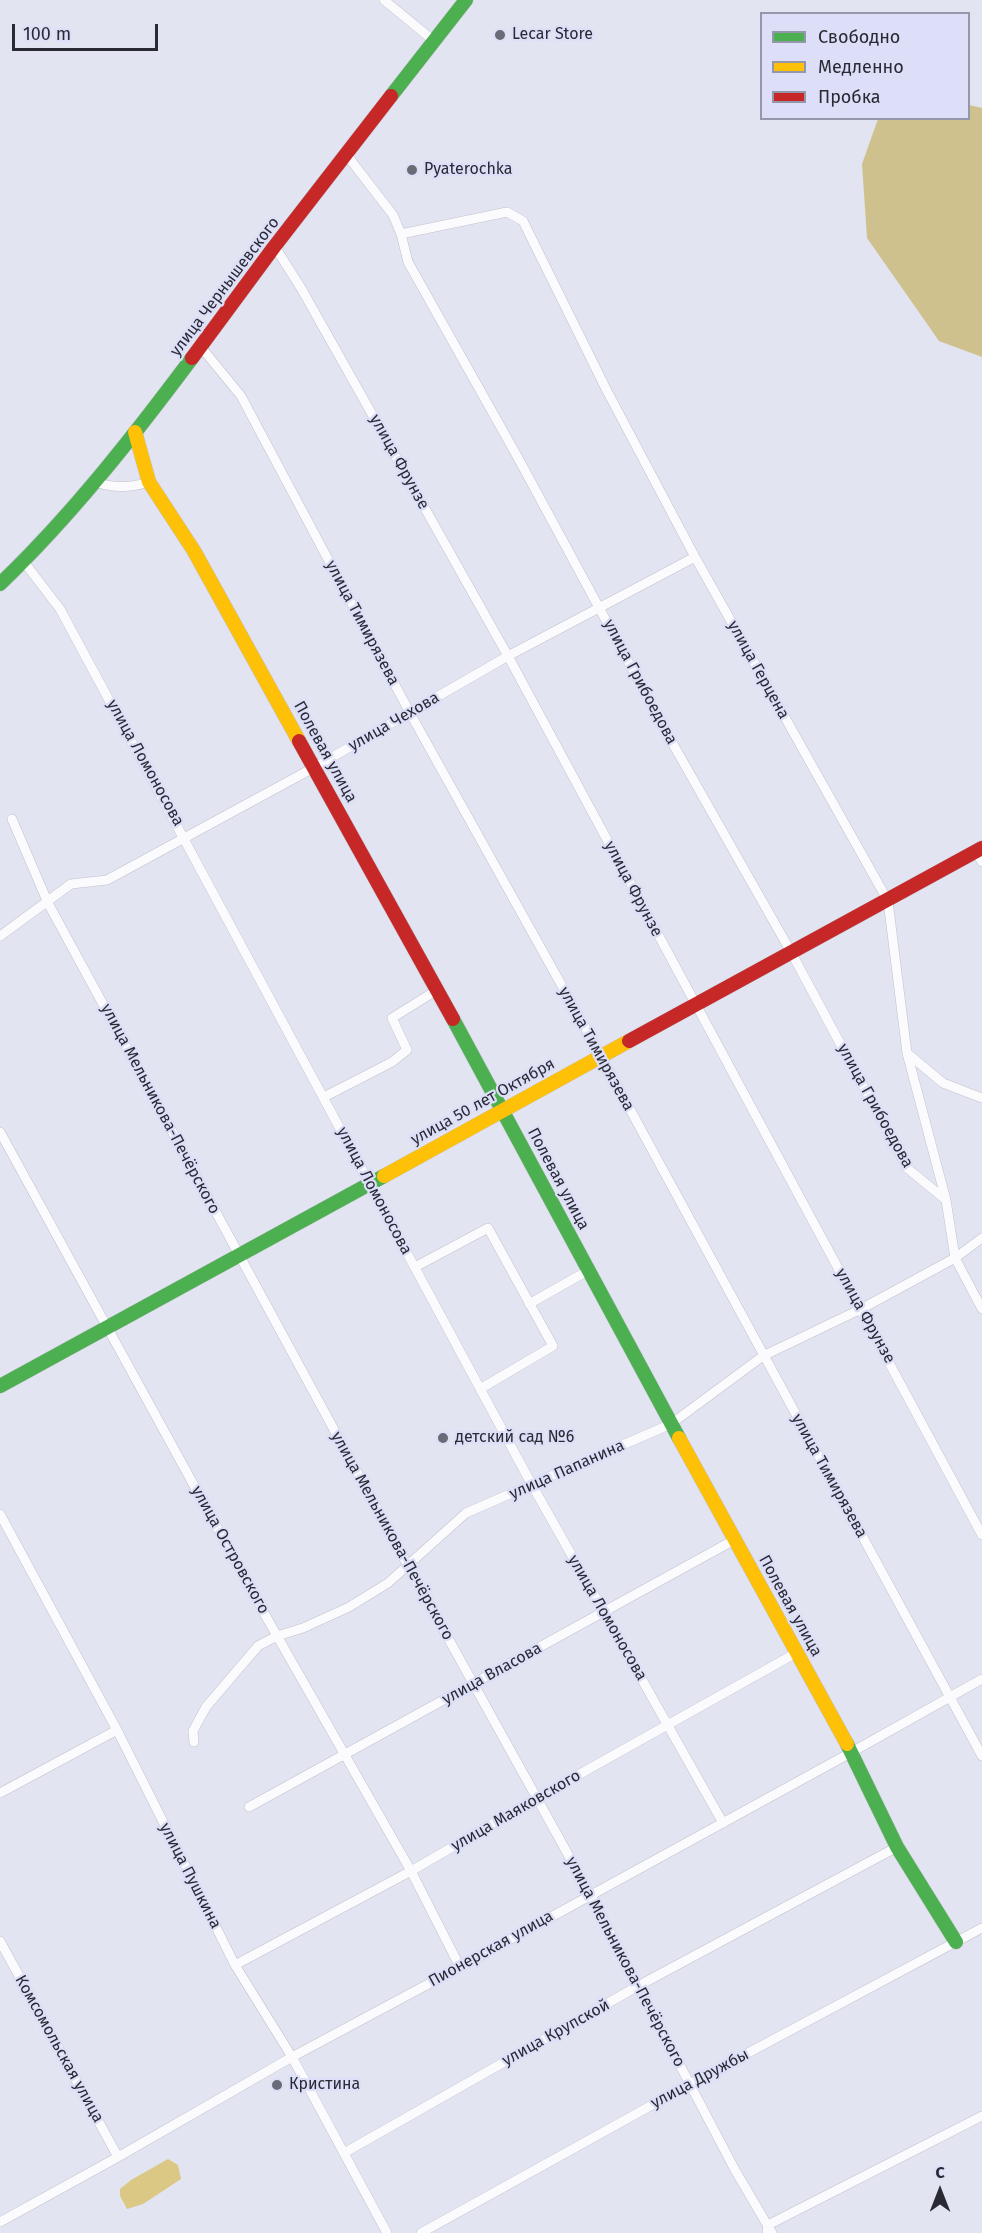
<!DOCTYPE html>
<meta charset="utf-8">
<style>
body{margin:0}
#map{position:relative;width:982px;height:2233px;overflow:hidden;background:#e2e4f1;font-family:"Fira Sans",sans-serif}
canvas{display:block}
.legend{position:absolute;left:760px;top:12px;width:210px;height:108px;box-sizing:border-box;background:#dcdff7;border:2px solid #9497a9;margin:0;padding:8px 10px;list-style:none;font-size:18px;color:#292a33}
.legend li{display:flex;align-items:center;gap:12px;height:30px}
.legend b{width:30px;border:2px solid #9497a9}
.north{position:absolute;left:910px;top:2161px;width:60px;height:60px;-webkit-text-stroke:4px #dcdff7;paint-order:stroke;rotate:0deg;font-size:16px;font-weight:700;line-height:24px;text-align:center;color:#292a33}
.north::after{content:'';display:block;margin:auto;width:21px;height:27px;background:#292a33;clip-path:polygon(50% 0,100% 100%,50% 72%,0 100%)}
.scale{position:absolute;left:12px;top:24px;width:146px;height:27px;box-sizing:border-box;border:3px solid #292a33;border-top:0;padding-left:8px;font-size:18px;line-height:21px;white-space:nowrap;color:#292a33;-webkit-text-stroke:4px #dcdff7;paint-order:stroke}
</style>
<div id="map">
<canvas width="982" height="2233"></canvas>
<ul class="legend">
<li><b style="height:8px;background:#4caf50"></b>Свободно</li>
<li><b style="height:8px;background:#ffc107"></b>Медленно</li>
<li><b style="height:8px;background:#c62828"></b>Пробка</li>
</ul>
<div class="north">С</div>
<div class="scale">100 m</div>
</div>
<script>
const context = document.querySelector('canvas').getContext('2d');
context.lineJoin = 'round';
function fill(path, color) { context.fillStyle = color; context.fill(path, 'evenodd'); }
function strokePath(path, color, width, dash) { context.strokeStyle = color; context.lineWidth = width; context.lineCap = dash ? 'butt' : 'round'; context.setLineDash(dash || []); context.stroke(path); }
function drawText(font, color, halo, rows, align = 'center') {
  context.font = font + ' "Fira Sans",sans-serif'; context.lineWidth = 4.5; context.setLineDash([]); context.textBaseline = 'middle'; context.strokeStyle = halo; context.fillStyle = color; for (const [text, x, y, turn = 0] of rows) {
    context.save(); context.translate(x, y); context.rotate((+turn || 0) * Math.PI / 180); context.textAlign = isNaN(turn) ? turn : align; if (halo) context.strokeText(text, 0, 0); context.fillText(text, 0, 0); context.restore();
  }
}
const forest = new Path2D(`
 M969,105L982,108V357L939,341L867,238L862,164L878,119L968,118Z`);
const water = new Path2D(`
 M168,2159L178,2165L181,2179L143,2204L127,2209L120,2196V2189L131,2180Z`);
const street = new Path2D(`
 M384,0L434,41
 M346,154L393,215L401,234L408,262L517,456L669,737L791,952L907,1168L946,1200
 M401,234L507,212L523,221L606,389L695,557L888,901L907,1053L943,1083L982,1098
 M275,247L301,288L508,656L982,1535
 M201,347L241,396L410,713L601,1056L982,1756
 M94,482C113,488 131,488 149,482
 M24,562L60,609L532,1485L723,1823
 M12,819L48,903L407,1564L590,1894L735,2170L772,2233
 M976,852L982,862
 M0,936L71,884L107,880L315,767L508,656L695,557
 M907,1053L946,1200L955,1258L982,1309
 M324,1097L392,1062L407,1050L392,1018L437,990
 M0,1132L264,1613L411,1871L460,1967
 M415,1267L488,1228L553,1346L480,1389
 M529,1304L589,1270
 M0,1514L117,1730L235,1965L292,2057L387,2233
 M194,1742L193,1731L206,1707L258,1646L277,1636L303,1628L349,1607L388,1583L466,1513L671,1424L763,1356L861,1309L955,1258L982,1238
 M0,1793L117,1730
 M249,1807L734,1540
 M0,1941L118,2157
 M235,1965L411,1871L537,1798L796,1653
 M344,2153L638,1986L897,1847
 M0,2222L118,2157L292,2057L460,1967L852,1752L982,1679
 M767,2231L768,2225L982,2116
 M421,2233L690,2084L982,1928`);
const fast = new Path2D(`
 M391,96L466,0
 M0,584C71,516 133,437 192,358
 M453,1019L679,1438
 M0,1386L384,1176
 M847,1744L897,1847L956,1942`);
const slow = new Path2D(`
 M135,432L149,482L194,551L299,741
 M384,1176L629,1041
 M679,1438L847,1744`);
const jam = new Path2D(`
 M192,358L274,247L391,96
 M299,741L453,1019
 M629,1041L982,848`);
const markers = [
 [500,35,6,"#6a6b76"],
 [412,170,6,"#6a6b76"],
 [443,1438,6,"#6a6b76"],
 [277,2085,6,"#6a6b76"]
];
const poiNames = [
 ["Lecar Store",512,35],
 ["Pyaterochka",424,170],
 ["детский сад №6",455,1438],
 ["Кристина",289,2085]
];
const streetNames = [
 ["улица Чернышевского",225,287,-53],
 ["улица Фрунзе",399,462,61],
 ["улица Тимирязева",362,623,62],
 ["улица Герцена",758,670,61],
 ["улица Грибоедова",640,682,62],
 ["улица Чехова",394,722,-30],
 ["Полевая улица",325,752,61],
 ["улица Ломоносова",145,763,61],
 ["улица Фрунзе",633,889,62],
 ["улица Тимирязева",596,1049,61],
 ["улица 50 лет Октября",483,1102,-29],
 ["улица Грибоедова",875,1106,61],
 ["улица Мельникова-Печёрского",160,1109,62],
 ["Полевая улица",558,1179,62],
 ["улица Ломоносова",374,1191,62],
 ["улица Фрунзе",865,1316,61],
 ["улица Папанина",567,1470,-24],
 ["улица Тимирязева",829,1476,61],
 ["улица Мельникова-Печёрского",392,1536,61],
 ["улица Островского",230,1550,61],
 ["Полевая улица",790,1606,61],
 ["улица Ломоносова",607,1618,60],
 ["улица Власова",492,1674,-29],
 ["улица Маяковского",516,1811,-30],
 ["улица Пушкина",190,1876,63],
 ["Пионерская улица",491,1949,-29],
 ["улица Мельникова-Печёрского",625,1962,62],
 ["улица Крупской",556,2033,-29],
 ["Комсомольская улица",59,2049,61],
 ["улица Дружбы",700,2079,-28]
];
fill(forest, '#cec18d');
fill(water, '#dac884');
strokePath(street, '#c0c1cc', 10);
strokePath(fast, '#c0c1cc', 15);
strokePath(slow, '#c0c1cc', 15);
strokePath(jam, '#c0c1cc', 15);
strokePath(street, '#fbfbfd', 9);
strokePath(fast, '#4caf50', 14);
strokePath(slow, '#ffc107', 14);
strokePath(jam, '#c62828', 14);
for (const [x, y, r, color] of markers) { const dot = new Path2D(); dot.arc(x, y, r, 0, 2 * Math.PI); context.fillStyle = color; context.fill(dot); strokePath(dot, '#dcdff7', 2); }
drawText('16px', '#292a33', '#dcdff7', poiNames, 'left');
drawText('16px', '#292a33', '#dcdff7', streetNames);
</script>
